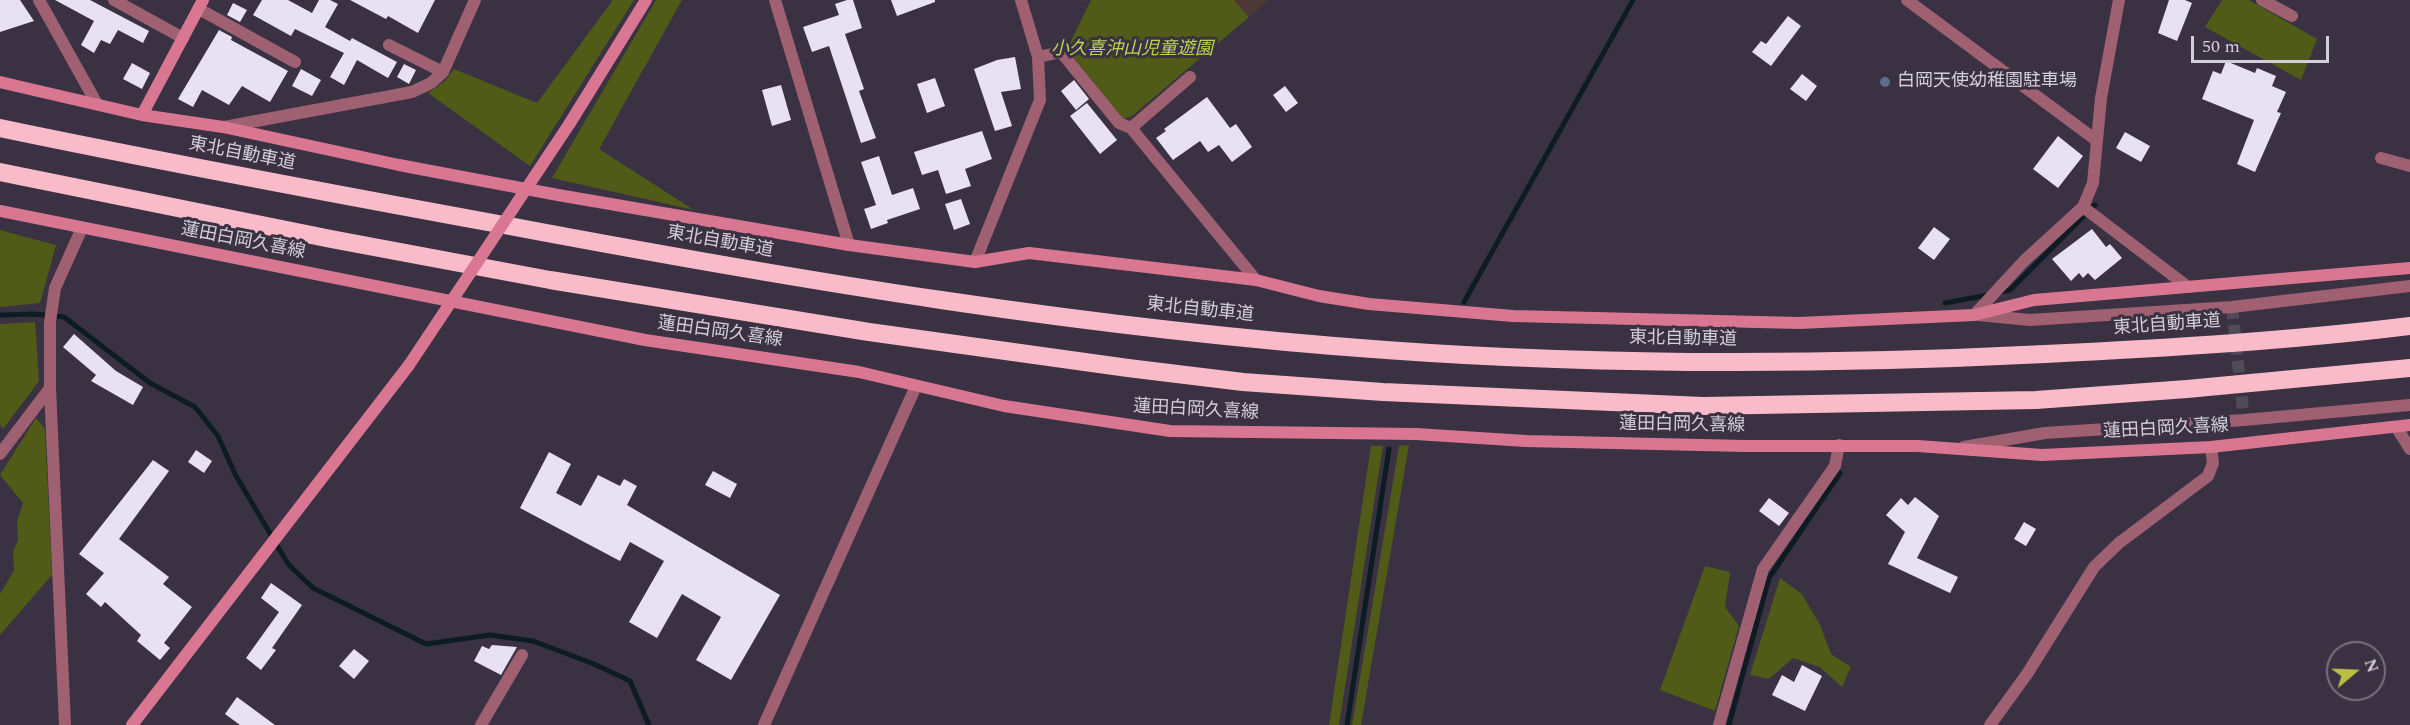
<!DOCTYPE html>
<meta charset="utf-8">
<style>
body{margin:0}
#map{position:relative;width:2410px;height:725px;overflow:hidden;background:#3a3242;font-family:Spectral,serif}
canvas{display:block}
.north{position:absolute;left:2326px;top:641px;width:60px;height:60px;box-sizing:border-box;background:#3a3242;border:2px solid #77717e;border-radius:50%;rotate:71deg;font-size:16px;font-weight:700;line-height:24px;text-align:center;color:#d3cfd8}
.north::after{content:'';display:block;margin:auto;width:21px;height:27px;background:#bdbf43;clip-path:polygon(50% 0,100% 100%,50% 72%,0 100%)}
.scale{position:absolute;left:2191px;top:36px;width:138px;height:27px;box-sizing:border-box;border:3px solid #d3cfd8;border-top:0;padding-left:8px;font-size:18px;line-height:21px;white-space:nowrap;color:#d3cfd8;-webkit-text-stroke:4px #3a3242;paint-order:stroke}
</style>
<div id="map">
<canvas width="2410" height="725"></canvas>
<div class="north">N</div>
<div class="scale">50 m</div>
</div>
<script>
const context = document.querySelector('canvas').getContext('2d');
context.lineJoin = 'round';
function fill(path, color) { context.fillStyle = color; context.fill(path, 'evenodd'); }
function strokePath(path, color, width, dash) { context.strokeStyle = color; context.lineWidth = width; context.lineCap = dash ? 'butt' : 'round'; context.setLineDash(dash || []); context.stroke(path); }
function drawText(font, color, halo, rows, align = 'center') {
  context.font = font + ' Spectral,"Noto Sans JP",serif'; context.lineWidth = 6; context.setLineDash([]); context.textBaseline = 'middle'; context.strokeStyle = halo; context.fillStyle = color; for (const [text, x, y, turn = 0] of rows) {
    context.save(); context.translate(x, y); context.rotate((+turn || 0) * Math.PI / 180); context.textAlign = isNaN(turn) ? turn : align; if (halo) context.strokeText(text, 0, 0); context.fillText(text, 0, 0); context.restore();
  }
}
const education = new Path2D(`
 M1234,0H1269L1249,17Z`);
const green = new Path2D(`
 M613,0H634L530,166L428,93L445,81L454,69L537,103Z
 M656,0H682L599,149L694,210L552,178Z
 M1091,0H1234L1249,17L1132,116L1123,119L1067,49Z
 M2222,0H2249L2317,39L2301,80L2205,27Z
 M0,230L56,245L40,303L0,307Z
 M35,322L39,381L3,429L0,424V324Z
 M36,418L45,429L52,575L0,635V594L14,570L13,552L18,540L17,522L23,503L0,475Z
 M1409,445L1361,725H1352L1399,446Z
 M1371,446H1383L1339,725H1329Z
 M1705,566L1730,572L1725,607L1739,626L1715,711L1660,690Z
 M1780,578L1802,594L1820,625L1831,654L1851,667L1842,687L1820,667L1793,658L1769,679L1750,675Z`);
const stream = new Path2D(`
 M2000,292L2010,290L2095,205
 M1464,302L1633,0
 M1945,303L1988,295
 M0,315L34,314L64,317L150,383L195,407L218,436L235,474L288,564L313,588L426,644L490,635L533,641L594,664L630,681L649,725
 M1347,725L1389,449
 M1729,725L1769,578L1840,473`);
const building = new Path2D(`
 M0,0H20L34,21L0,32Z
 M55,0H90L149,31L143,43L118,30L110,44L101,40L94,53L81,45L94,21Z
 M262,0H288L312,13L319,0H330L338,4L325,27L350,41L352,38L397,62L388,78L357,60L344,85L330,77L344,53L295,29L291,36L253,15Z
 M350,0H435L418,33L388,16L386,19Z
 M847,0H853L862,28L845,34L864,89L859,91L876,138L861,143L829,46L812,52L803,27L839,15L835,4Z
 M891,0H935V2L897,16Z
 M2169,0H2185L2192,3L2177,41L2158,33Z
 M233,3L247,10L240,22L227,15Z
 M1788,16L1801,26L1771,66L1752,52L1761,41L1766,44Z
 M219,30L232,37L231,40L288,71L270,102L242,86L229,105L202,90L193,107L178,99Z
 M1015,57L1021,89L1001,92L1012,126L995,131L974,69L997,60Z
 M2226,61L2255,73L2257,68L2276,76L2272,86L2286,92L2277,112L2281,113L2255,172L2237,164L2254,120L2202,99L2213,71L2221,74Z
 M132,63L150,73L142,89L123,79Z
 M404,64L416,70L409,84L397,77Z
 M301,69L321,80L312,96L292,86Z
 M1802,74L1817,86L1806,101L1790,89Z
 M935,78L945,106L927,113L917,84Z
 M1074,80L1089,99L1076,110L1061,91Z
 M781,85L791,120L772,126L762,90Z
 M1285,86L1298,103L1286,112L1273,95Z
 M1207,97L1230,128L1236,124L1252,147L1232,162L1219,145L1208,152L1200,141L1173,160L1156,138L1166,131L1164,129Z
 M1087,103L1117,140L1100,154L1070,116Z
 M982,131L992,159L965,169L971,186L946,194L938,170L922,175L914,152Z
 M2125,132L2150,146L2141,162L2116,148Z
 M2058,136L2083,156L2058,188L2033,169Z
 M879,156L892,195L913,188L920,209L887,220L888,223L871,229L864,209L876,205L861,162Z
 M961,199L970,224L954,230L945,204Z
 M1934,227L1950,239L1934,260L1918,248Z
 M2092,229L2106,247L2110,244L2122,258L2095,280L2088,273L2083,278L2079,273L2071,281L2052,259Z
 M74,334L116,371L143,387L133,405L91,381L96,375L63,347Z
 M196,450L212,461L204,473L188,462Z
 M549,452L571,464L556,493L581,506L598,475L620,486L624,479L637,486L627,505L780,595L731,680L696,660L721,617L682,594L657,638L629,622L664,561L630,542L620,561L520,508Z
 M153,460L169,471L119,539L169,577L163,584L192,607L164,643L170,648L160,660L137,641L141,635L105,602L101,607L86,594L104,573L79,554Z
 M713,471L737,484L730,498L705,485Z
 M1915,497L1939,516L1917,558L1958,577L1950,593L1888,564L1905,532L1886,515L1901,498L1908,505Z
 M1769,498L1789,513L1779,526L1759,511Z
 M2024,522L2036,529L2026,546L2014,539Z
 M271,583L302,605L272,648L276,650L261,670L246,658L279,612L261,598Z
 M492,645L517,647L501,675L474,661L482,646L489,649Z
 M354,649L369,661L354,679L339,666Z
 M1802,665L1822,676L1805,711L1772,695L1782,675L1794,682Z
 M237,697L275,725H240L225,714Z`);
const streetTunnel = new Path2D(`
 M2232,307L2244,420`);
const street = new Path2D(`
 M39,0L97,104
 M114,0L183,38
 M775,0L849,245
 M1907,0L2096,140
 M2262,0L2292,16
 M199,9L295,62
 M389,45L443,72
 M1038,57L1061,52L1119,123L1131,128L1256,280
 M224,127L412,92L431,83L443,72L475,0
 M1131,128L1190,77
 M2381,158L2410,166
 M2083,207L2188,287
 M975,262L1040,100L1038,57L1021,0
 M1974,315L2024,261L2083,207L2093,183L2101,98L2119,0
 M1978,315L2030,320L2232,307L2410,286
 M2397,428L2410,449
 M1964,447L2045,433L2244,420L2410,405
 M0,454L50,388
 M65,725L50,388V322L55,288L82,228
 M481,725L522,655
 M764,725L916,386
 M1719,725L1763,569L1835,466L1839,445
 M1990,725L2027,674L2094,567L2119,543L2208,476L2213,463L2211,447`);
const secondary = new Path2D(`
 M0,82L142,115L223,127L399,165L558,195L849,245L975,262L1029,253L1256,280L1319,296L1369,304L1513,316L1799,323L1974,315L2034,300L2410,268
 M142,115L203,0
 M570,123L646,0
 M0,211L645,340L859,372L1004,406L1170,431L1416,434L1526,441L1744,446H1918L2042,455L2211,447L2410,425
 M132,725L409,365`);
const highway = new Path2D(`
 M0,128C167,163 335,194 504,225C795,280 1089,329 1386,350C1605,366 1826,365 2045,354C2167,348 2289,341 2410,326
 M0,172L331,239L550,280L869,332L1128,368L1243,382L1383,392L1703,406L2036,400L2187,389L2410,368`);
const secondaryBridge = new Path2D(`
 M409,365L570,123`);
const markers = [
 [1885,82,6,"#5c6f8a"]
];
const parkNames = [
 ["小久喜沖山児童遊園",1132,50]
];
const poiNames = [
 ["白岡天使幼稚園駐車場",1897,82]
];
const streetNames = [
 ["東北自動車道",242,155,11],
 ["蓮田白岡久喜線",243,242,11],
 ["東北自動車道",720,243,10],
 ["東北自動車道",1200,311,6],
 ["東北自動車道",2167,326,-4],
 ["蓮田白岡久喜線",720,333,8],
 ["東北自動車道",1683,340,1],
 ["蓮田白岡久喜線",1196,411,3],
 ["蓮田白岡久喜線",1682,426,1],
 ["蓮田白岡久喜線",2166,430,-3]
];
fill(education, '#4d3837');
fill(green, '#4f5b16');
strokePath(stream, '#0c1c22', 5);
fill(building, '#e8e0f3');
strokePath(streetTunnel, '#514a58', 12, [12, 6]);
strokePath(street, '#9f6172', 12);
strokePath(secondary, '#d97793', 12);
strokePath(highway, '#f9bbca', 18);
strokePath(secondaryBridge, '#d97793', 12);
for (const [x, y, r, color] of markers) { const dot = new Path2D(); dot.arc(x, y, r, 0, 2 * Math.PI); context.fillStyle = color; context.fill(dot); strokePath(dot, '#3a3242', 2); }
drawText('italic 18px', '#bcd455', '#3a3242', parkNames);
drawText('18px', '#d3cfd8', '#3a3242', poiNames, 'left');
drawText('18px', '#d3cfd8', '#3a3242', streetNames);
</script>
